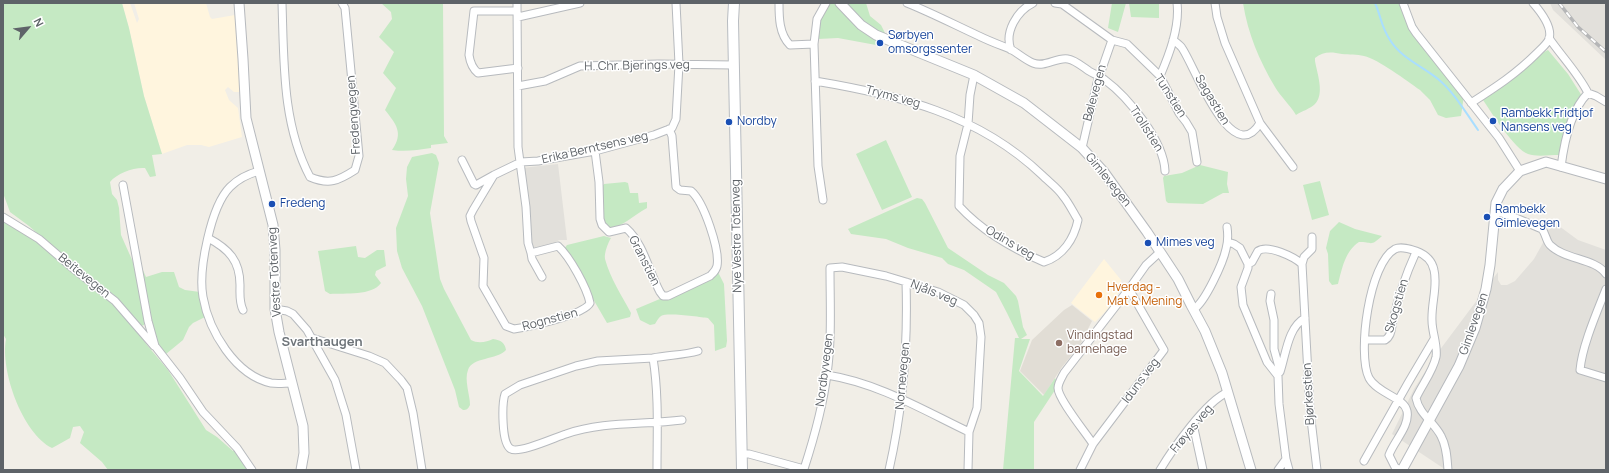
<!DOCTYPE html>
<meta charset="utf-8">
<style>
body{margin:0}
#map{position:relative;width:1609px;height:473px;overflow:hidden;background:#f1eee7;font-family:Manrope,sans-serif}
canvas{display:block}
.frame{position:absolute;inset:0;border:4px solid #5e6368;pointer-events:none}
.north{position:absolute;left:8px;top:8px;width:40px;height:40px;-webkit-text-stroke:3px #fff;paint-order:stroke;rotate:62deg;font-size:11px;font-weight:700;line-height:16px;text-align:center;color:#5e6368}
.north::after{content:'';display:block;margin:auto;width:14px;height:18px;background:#5e6368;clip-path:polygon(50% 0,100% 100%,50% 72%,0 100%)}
</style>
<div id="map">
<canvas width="1609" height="473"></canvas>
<div class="frame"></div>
<div class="north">N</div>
</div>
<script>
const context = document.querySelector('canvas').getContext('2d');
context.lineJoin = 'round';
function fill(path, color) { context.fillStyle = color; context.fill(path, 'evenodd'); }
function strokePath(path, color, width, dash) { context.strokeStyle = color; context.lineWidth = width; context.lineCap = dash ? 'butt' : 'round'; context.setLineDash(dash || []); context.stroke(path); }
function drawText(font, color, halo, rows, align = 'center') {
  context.font = font + ' Manrope,sans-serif'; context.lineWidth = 3; context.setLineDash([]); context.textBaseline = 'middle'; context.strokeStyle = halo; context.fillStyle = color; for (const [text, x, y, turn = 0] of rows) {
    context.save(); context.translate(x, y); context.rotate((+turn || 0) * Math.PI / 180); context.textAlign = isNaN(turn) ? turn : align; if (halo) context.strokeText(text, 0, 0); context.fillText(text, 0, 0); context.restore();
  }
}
const commercial = new Path2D(`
 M122,3H130L137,23L139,19L134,3H206L210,17L212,19L235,15L239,65L240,92H234L228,87L225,90L229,100L238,108L242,137L209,147L201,145H187L162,154L144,96L129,28Z
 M1104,259L1121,280L1122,287L1111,306L1095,322L1071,303Z`);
const industrial = new Path2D(`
 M1550,3H1606V60L1553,10Z
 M558,164L567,240H559L548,247L532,249L522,168Z
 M1556,226H1559L1578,240L1606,250V470H1446L1392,434L1414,389L1436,355L1498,272V280L1501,285H1507L1515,281L1534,259L1544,241L1548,230Z`);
const education = new Path2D(`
 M1072,305L1092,321L1080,345L1062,367L1044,395L1020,371L1032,340L1064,310Z`);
const green = new Path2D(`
 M3,3H122L129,28L144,96L162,154L152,155L156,176L150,177L145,168C134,167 117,173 110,182L112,194L117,200L119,208L121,235L133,262L145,322L144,325L141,326L114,295L73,265L29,226L10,212L3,193Z
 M381,3H443L444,136L448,143L431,145V148C417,150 406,152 392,150C404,133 396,124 385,110L396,88L383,73L394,52L379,37L392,19L391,12Z
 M822,3H866L870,16L881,25L885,33L883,41L876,45L838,38L818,39V12Z
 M1112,3H1126L1118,32L1108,28Z
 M1129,3H1159V18L1131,17Z
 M1243,3H1407L1409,12L1424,41L1466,90L1464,95L1461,116L1446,118L1438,115L1430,100L1420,90C1407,81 1378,59 1364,56C1357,54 1349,55 1342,54C1332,52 1323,51 1315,58V61C1317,73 1325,94 1315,104C1310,109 1302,111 1296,115C1290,105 1281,97 1275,87C1259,60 1248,34 1243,3Z
 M1548,50L1568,74L1582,96L1563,137L1559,155C1549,155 1536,157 1528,154C1515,150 1491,112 1483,100L1510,80L1544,52Z
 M886,140L912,197L882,210L856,154Z
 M432,153L436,155L439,163L430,213L440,279L444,289L471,340C478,344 487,342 493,339C501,340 505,343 506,350C497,360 472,357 468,370C464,380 470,395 470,405C468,409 467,410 463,410L459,407L455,390L422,306L402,268L397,251L396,228L408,196L406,179L407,167L412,157Z
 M1200,165L1228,172L1227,184L1229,193H1223L1203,204L1168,203L1166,201L1163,178L1164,176L1182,173Z
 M1320,181L1329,215L1312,220L1303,185Z
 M625,182L628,183L630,193H638L639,203L647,202V208C634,215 624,225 611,229L603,222L601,188L604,184Z
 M917,198L922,199L925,203L948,248L988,275L1004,283L1016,296L1018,301L1023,327L1027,335L1021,339H1030L1019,371L1043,396L1055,378L1056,380L1055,390L1034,422V470H1003L1015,338H1019L1007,313L996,292L964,270L948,264L942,258L908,248L886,239L851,234L848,229Z
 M3,219L31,236L115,305L135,328L147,345L168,370L206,430L217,437L233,451L235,449L249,470H108L102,462L80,443L84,432L80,426L73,427L70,438L54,447L52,448C22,433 0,370 6,339L3,334Z
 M1339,222L1355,229L1382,236C1370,247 1373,242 1359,242C1345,251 1342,269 1338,284L1332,285L1329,281L1328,254L1326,248L1330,231Z
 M604,236L611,238C608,243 604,253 605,259C610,278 622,296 631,313L630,317L607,323L564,249L567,245Z
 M356,246L358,257L365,258L377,250H384L386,266L376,271L375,275L381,283C372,296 345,293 330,294L325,291L318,251Z
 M139,250L142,268L146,277L162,272H174L179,287L185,290L200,292L205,317L193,323L189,327L183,340L166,354H164L159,348L154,336L138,253Z
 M716,268L724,284L727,341L726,347L715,351L714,325L708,318C700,317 667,312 661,316C658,318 657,321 655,324L650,325L640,320L636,309L686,288Z`);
const stream = new Path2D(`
 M1375,3C1381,16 1381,27 1390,40C1401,58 1422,66 1438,79C1454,92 1466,113 1478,130`);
const minor = new Path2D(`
 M282,3C284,61 282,124 310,177C329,185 338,181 355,170L359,156L345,8L342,3
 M517,3L518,147L526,207L528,243L531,253L558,246C570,257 587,288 590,303C584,315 528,327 514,329L506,326L483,286L484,258L471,221L470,216L473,210L494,175L521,162L538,161L595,151L654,135L672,128L676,119L679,64L676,3
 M779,3C779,17 779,34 790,45L814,44
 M907,3C932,13 955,25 979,36C989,41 1000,45 1010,49C1018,53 1025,60 1033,63C1045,68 1056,57 1068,59C1075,60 1083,67 1089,71C1094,74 1100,76 1105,80C1128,97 1164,141 1165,171
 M1055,3L1062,4L1112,40L1127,44L1160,76L1179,113L1186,122L1192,132L1197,162
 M1215,3L1217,17L1225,43L1260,123L1293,167
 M1403,3L1412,27L1416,33L1499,138L1520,171
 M517,11H474L469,55C470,62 472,68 478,73L518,68
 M518,17L580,3
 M1549,38C1562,57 1578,73 1588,93
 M1173,40C1177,43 1180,45 1182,48C1194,65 1232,170 1260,123
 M1011,50C1004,32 1017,11 1033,3
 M1160,76C1169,55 1180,27 1177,3
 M815,81C899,95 978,114 1042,175C1049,182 1058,188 1063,196C1069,203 1073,212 1078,220C1074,239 1063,256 1044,262C1013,249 981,230 959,206L960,156L968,124L970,95L974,75
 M518,86L545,81L580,66L659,64L734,65
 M1471,103C1496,87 1516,74 1537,53C1541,49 1547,44 1549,39C1553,27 1540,11 1533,3
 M1082,148L1097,83L1112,40
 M595,151L599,182L600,219L602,225L609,232L626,228C644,244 649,272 660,292L663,296H668L710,276C713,273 716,271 717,266C720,250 704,202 691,191L680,190L676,187L672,136L669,129
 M462,160L474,184L476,185L494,175
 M1561,167C1564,143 1571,110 1588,93L1596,96L1606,102
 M259,171C248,174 238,179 230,187C211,206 198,270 203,297C209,331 235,375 271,383C278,384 285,383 292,383
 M123,185L148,321L155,346L180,378L203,412L237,448L252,470
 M823,200L818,166L814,44L817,19L826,3
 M1495,211L1511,216L1542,229C1546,234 1546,241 1550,245C1565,260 1595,258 1606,274
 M3,217L39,239L75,270L115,301L154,346
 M208,238C229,249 240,261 240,285C240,294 239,302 243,310
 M1228,242L1234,244L1240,248L1248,264V268L1241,287L1243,305L1267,362L1278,376L1279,404L1286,459L1278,470
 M531,253L532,259L542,277
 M1248,264L1252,262L1258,251C1268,244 1294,257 1302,264L1310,411L1317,470
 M1302,264L1304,257L1312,249V237
 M1606,289C1597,312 1582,346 1580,370L1606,378
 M1271,294L1270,301L1274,320V349L1280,371
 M275,309L287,311L293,314L307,330L335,380L346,415L356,470
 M1194,309C1205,302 1223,263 1226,249C1228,242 1228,234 1227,227
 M312,338L369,356L385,363L401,380L407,388L413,413L422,470
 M1365,340H1385C1392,336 1391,328 1393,321C1398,297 1406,274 1416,252
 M653,358C668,355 684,355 698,351
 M1280,372C1286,354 1288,327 1305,318
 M827,375C878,383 923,410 969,432
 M1193,424L1203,470
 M1093,444C1086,433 1058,399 1058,388C1058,383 1062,377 1064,373L1129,289L1146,265L1160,252
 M742,454H749L804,469C814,438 823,407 827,374C832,339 830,303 830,268L842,267L886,276L906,282L938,292L964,305L974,315L979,323L981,337L977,408L969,432L968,470
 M1286,459L1289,470
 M1364,461L1408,383L1434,339
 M657,470C657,433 659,395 653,358L598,361L576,366L520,385L505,394C502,403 501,444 511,449C519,454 556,437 566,434C603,421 644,425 682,420
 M889,470C903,408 908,345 906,282
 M1080,470L1093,444L1164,350L1129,289
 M1160,470C1172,450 1206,401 1228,392
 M1400,470L1395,467L1389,455C1394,441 1410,426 1407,411C1404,397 1378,394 1369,378C1357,354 1369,263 1395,249C1401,246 1410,249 1416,251C1424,254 1432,260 1434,270C1438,286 1431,304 1432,321C1432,332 1438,346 1436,357C1433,371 1422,385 1416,398C1419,414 1434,422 1441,436C1447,447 1447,459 1448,470`);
const tertiary = new Path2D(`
 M239,3L243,59L246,118L273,225L275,250V309L279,332L303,426L304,453L301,470
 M840,3L861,25L876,35L974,75L1024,103L1082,148L1104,172L1147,232L1178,279L1191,305L1205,331L1222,373L1251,470
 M1402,470L1459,366L1475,328L1486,289L1490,265L1496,203L1503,189L1520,171L1546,162L1606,179`);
const secondary = new Path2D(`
 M734,3L733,21L742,470`);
const rail = new Path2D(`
 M1559,3L1578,27L1606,52`);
const markers = [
 [880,43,4,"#1a4fb4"],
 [1493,121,4,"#1a4fb4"],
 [729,122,4,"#1a4fb4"],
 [272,204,4,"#1a4fb4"],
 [1487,217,4,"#1a4fb4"],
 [1148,243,4,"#1a4fb4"],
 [1099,295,4,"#e8710a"],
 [1059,343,4,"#8d6e63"]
];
const transitNames = [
 ["Sørbyen",888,36],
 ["omsorgssenter",888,50],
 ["Rambekk Fridtjof",1501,114],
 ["Nansens veg",1501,128],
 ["Nordby",737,122],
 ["Fredeng",280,204],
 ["Rambekk",1495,210],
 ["Gimlevegen",1495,224],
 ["Mimes veg",1156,243]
];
const streetNames = [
 ["H. Chr. Bjerings veg",637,66,-1],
 ["Bølevegen",1095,93,-75],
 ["Tunstien",1170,96,57],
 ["Tryms veg",893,97,15],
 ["Sagastien",1212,100,59],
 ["Fredengvegen",354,115,-94],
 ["Trollstien",1146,129,57],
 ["Erika Berntsens veg",595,148,-13],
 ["Gimlevegen",1108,180,51],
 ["Nye Vestre Totenveg",737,236,-91],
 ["Odins veg",1010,243,30],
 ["Granstien",644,261,63],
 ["Vestre Totenveg",275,272,-93],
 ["Beitevegen",84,276,39],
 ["Njåls veg",934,293,22],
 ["Skogstien",1397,306,-74],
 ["Rognstien",550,320,-15],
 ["Gimlevegen",1474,324,-71],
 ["Nordbyvegen",825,370,-83],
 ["Nornevegen",903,376,-85],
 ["Iduns veg",1141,381,-53],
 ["Bjørkestien",1309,394,-93],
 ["Frøyas veg",1192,429,-50]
];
const foodNames = [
 ["Hverdag -",1107,288],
 ["Mat & Mening",1107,302]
];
const educationNames = [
 ["Vindingstad",1067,336],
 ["barnehage",1067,350]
];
const neighbourhoodNames = [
 ["Svarthaugen",322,342]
];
fill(commercial, '#fff5de');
fill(industrial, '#e2e0db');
fill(education, '#e1ddd5');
fill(green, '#c5e9c3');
strokePath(stream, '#a9deff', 2);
strokePath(minor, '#b7babe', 9);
strokePath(tertiary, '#b7babe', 11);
strokePath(secondary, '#b8bcc1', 12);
strokePath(minor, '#fff', 7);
strokePath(tertiary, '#fff', 9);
strokePath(secondary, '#fff', 10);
strokePath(rail, '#b5b6b7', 3.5);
strokePath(rail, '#fff', 2, [6]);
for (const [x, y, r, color] of markers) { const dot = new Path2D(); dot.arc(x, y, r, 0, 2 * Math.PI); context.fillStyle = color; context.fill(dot); strokePath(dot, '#fff', 1.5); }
drawText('12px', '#164399', '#fff', transitNames, 'left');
drawText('12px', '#5e6368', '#fff', streetNames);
drawText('12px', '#c56008', '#fff', foodNames, 'left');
drawText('12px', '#785e54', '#fff', educationNames, 'left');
drawText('bold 13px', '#6f757a', '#fff', neighbourhoodNames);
</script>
